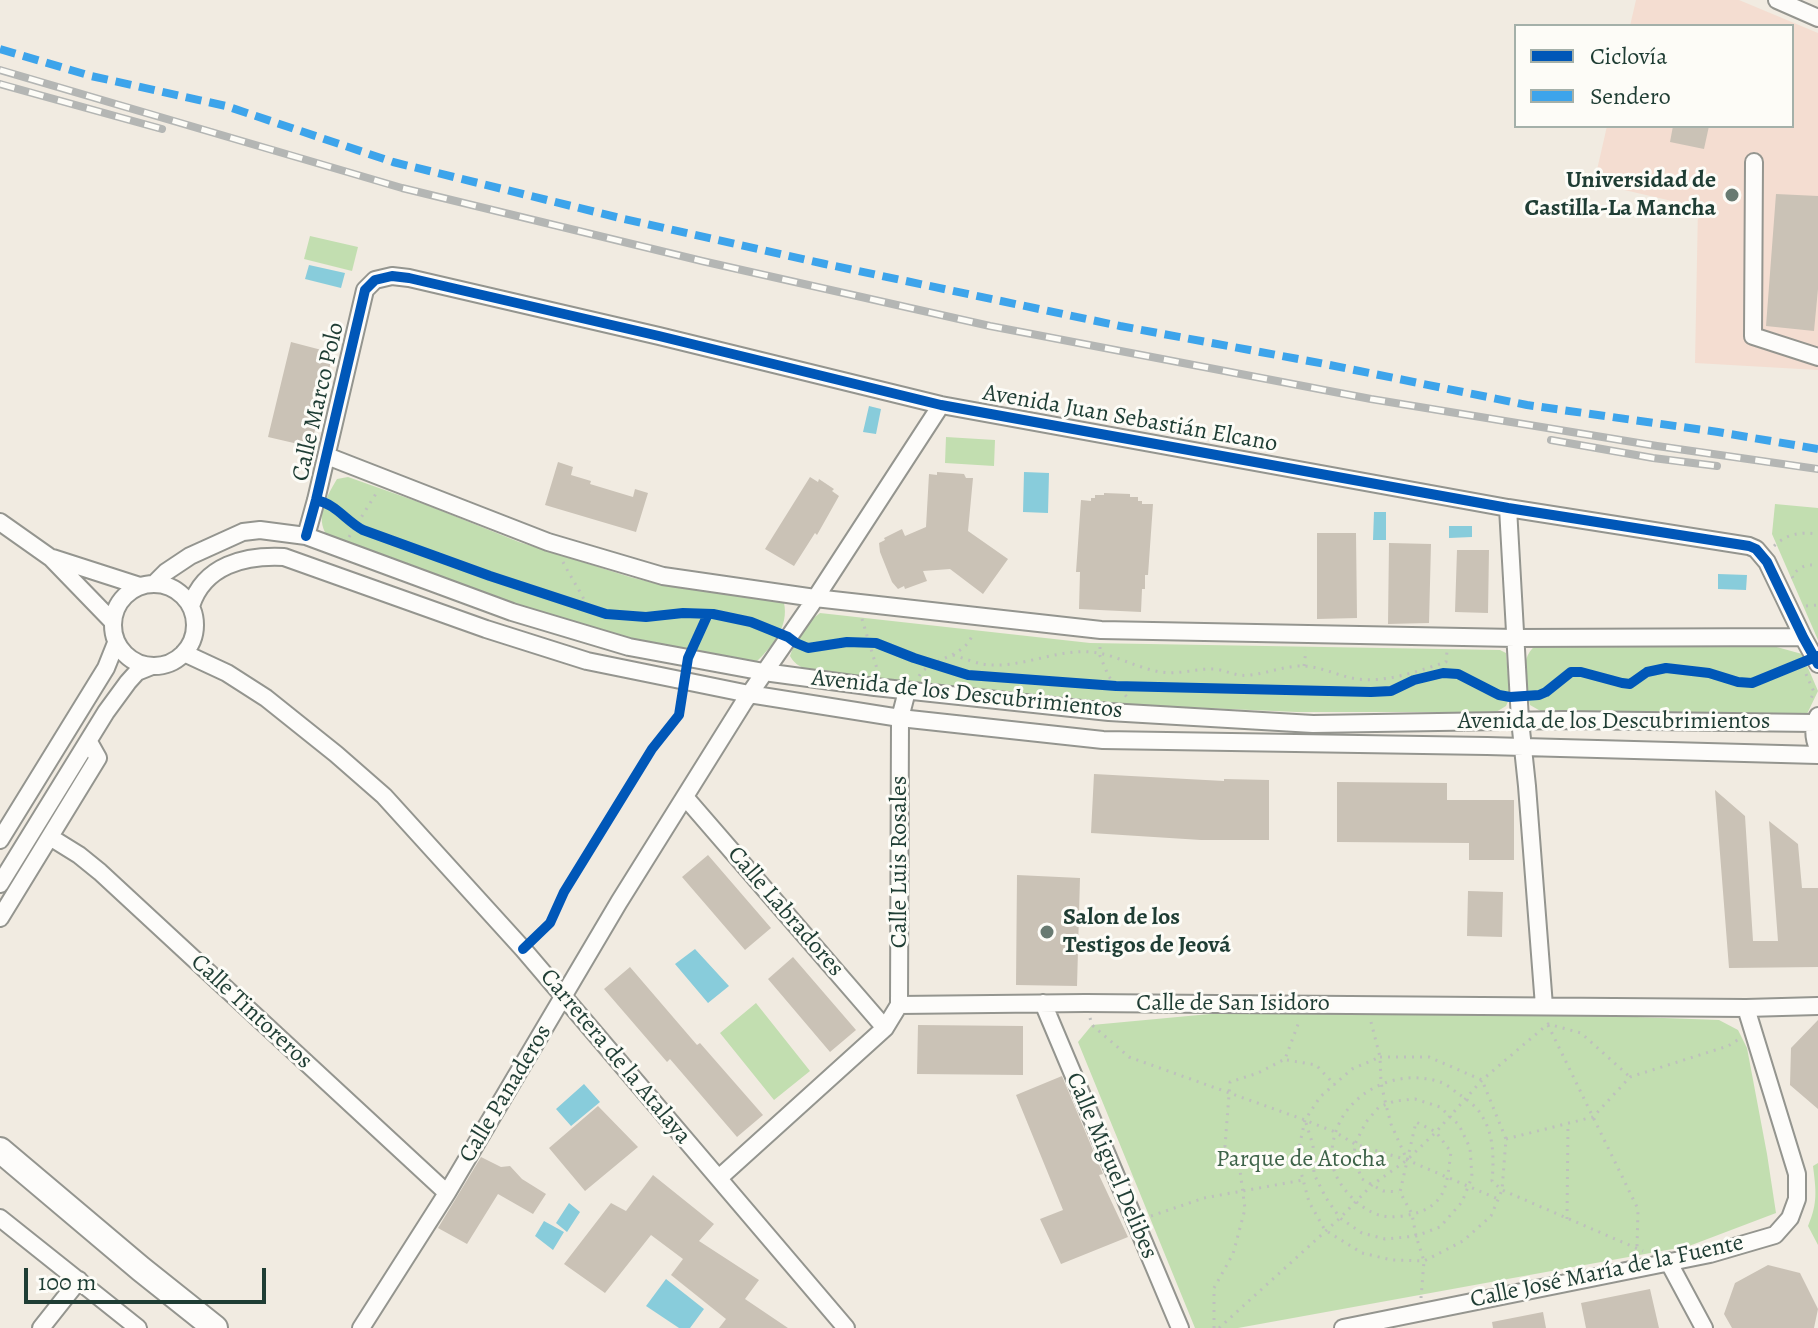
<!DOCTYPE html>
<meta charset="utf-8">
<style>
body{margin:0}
#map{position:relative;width:1818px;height:1328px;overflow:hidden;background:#f1ebe1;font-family:Alegreya,serif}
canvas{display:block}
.legend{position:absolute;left:1514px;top:24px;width:280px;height:104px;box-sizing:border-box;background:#fdfcf7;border:2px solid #a4b0a9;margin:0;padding:10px 14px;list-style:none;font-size:24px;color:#1f3d34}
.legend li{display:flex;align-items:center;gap:16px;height:40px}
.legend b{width:40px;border:2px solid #a4b0a9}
.scale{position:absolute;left:24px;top:1268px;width:242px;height:36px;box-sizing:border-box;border:4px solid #1f3d34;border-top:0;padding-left:10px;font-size:24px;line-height:28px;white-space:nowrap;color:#1f3d34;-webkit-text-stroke:6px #fdfcf7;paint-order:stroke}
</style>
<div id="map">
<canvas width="1818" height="1328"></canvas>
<ul class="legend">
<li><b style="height:10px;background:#0057b8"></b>Ciclovía</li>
<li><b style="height:10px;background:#3da4eb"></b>Sendero</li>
</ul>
<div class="scale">100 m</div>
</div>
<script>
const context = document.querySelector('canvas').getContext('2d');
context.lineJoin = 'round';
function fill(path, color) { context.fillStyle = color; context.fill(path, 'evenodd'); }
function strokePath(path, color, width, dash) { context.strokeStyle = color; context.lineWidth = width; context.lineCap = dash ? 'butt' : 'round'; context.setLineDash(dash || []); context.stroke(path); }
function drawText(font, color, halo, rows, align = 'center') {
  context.font = font + ' Alegreya,serif'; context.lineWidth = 6; context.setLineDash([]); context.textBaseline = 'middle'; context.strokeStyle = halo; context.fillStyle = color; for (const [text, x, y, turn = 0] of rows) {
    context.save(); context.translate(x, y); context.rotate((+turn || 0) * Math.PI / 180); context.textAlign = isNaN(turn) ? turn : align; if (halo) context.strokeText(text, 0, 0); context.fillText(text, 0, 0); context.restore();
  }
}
const built = new Path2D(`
 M1636,0H1739L1818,33V370L1695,363L1698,207L1594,183L1607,126H1792V26H1630Z`);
const green = new Path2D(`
 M310,236L358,247L352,271L304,259Z
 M946,437L995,440L994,466L945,463Z
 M348,477L427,505L519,542L630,577L658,584L775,599L784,603C789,626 773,646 757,661L640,642L546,615L327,536C315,516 326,498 337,479Z
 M1775,504L1818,508V640L1772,534Z
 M820,613L1090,643L1500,650L1506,653L1510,697L1506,706L1496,712H1297L1113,704L1028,698L826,673C811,670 798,670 790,656C795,640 806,623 820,613Z
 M1535,646H1773L1802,654L1818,691L1807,714L1800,715L1544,713L1530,705C1526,686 1518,660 1535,646Z
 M756,1003L810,1071L774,1100L720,1033Z
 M1306,1005L1719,1020L1738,1030L1747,1048L1767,1154L1776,1213L1689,1246L1238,1328H1195L1078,1042L1092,1025Z
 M1818,1163V1245L1808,1226C1818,1203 1816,1190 1813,1166Z`);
const water = new Path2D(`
 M309,265L345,273L341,288L305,279Z
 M869,406L881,409L876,434L863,432Z
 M1024,472L1049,473L1048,513L1023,512Z
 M1374,512H1386V540H1373Z
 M1449,526H1472V537L1449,538Z
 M1718,574L1747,575L1746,590L1718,589Z
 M695,949L729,986L708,1003L675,964Z
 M584,1084L600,1102L571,1126L556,1109Z
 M569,1203L580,1212L567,1232L556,1223Z
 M544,1221L564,1232L553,1250L535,1236Z
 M666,1279L704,1309L690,1328H679L646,1306Z`);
const building = new Path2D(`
 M1673,126H1709L1704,149L1670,142Z
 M1776,194L1818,196V289L1814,331L1766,326Z
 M291,342L333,353L311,447L268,437Z
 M558,462L573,467L571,475L591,481L590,484L633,497L635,489L648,493L636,532L545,505Z
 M937,472L964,474L966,478H973L968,531L1008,559L983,594L950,569L923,571L927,581L905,589L904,586L898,589L892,582L880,552L879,543L885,540L884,538L902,529L905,536L926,527L929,474L937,475Z
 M810,477L818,482L819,479L834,489L832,491L839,496L817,535L815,533L794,566L765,549Z
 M1104,493L1130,494V497H1138V501H1142V504H1153L1148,575H1145V589H1142L1141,612L1079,609L1080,572H1076L1081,500L1091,501V498H1095V495H1104Z
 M1317,533H1356L1357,618L1317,619Z
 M1389,543L1431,544L1429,623L1388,624Z
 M1457,550H1489L1488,613L1455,612Z
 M1094,774L1224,781V779L1269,780V840H1201L1091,833Z
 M1337,782L1447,783V800H1514V860H1469V843L1337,842Z
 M1715,790L1745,816L1753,941H1778L1769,821L1798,844L1802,888H1818V967L1729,968Z
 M708,855L771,928L745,950L682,877Z
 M1017,875L1080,878L1077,986L1016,985Z
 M1468,891L1503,892L1502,937L1467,936Z
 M793,957L856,1030L830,1052L768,979Z
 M630,967L697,1045L700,1043L763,1115L737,1137L670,1059L667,1062L604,989Z
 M1818,1020V1109L1790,1085L1791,1048Z
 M918,1025L1023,1026V1075L917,1074Z
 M1062,1076L1103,1174L1099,1175L1128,1237L1061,1264L1040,1219L1063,1210L1016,1095Z
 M598,1106L638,1147L585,1191L549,1148Z
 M481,1157L501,1167L510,1166L522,1179L546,1194L533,1214L498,1194L467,1244L438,1228Z
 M653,1175L714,1224L699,1241L759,1280L745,1299L788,1328H719L726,1319L671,1275L683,1259L651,1235L605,1293L564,1264L611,1203L626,1211Z
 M1768,1265L1800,1273L1818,1309L1814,1328H1732L1724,1314L1735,1283Z
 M1650,1289L1659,1328H1586L1581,1303Z
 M1543,1312L1546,1328H1493L1492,1322Z`);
const path = new Path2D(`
 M349,537L377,492
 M1774,546C1788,533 1800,532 1818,534
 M563,562C572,580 584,596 591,615L590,619
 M1793,578L1792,576C1799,567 1807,563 1818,566
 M1806,606L1818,605
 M862,619L878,672
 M1100,647V656L1109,677L1127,697
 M953,655C963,658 973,662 982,664C1019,670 1054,649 1091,652C1115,654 1136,668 1161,672C1179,675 1198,668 1215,669C1228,671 1237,677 1251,675C1267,673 1282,667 1298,666C1319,665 1337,676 1357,679C1387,683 1418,671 1446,662L1447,651
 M1304,666L1306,650
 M1806,674L1814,692L1809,703
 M919,676C932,656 965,659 973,633
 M1090,1018L1092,1025L1129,1057L1305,1120L1335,1132L1355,1144L1407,1160L1498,1199
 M1371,1022L1380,1057L1381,1083L1386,1105L1391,1124L1407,1160
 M1548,1025L1638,1209L1637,1248
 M1380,1057H1429L1482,1080L1506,1139L1502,1190L1491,1216L1463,1241L1424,1261L1392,1260L1362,1253L1325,1230L1309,1202L1297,1157L1305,1120L1320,1097L1352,1069Z
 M1287,1060L1316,1065L1335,1085
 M1306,1123L1313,1145L1314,1174L1326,1198L1340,1218L1362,1233L1385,1239L1416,1236L1440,1227L1462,1202L1472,1177L1470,1148L1459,1125L1440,1107L1415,1099L1395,1101L1379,1107L1366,1122L1355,1144L1354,1159L1362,1179L1383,1191L1399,1192
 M1506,1139L1593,1117L1630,1077L1728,1046L1739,1039
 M1151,1216L1204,1198L1303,1180
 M1567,1219L1568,1123
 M1421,1298L1424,1261L1416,1236L1412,1214L1400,1192L1416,1122L1436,1132L1451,1152C1449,1165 1448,1183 1442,1194C1436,1205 1425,1211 1413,1214C1404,1216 1392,1218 1383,1216C1361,1212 1334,1184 1332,1161C1331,1153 1333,1139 1336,1131C1350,1090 1399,1068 1440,1082C1447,1084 1454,1091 1460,1095C1468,1100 1478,1108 1482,1116C1494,1134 1494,1160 1492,1181L1502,1190L1643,1251
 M1214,1328V1288L1233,1254L1245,1209L1240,1170L1225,1146L1230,1082L1258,1073L1285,1059L1300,1019
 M1219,1328L1340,1218L1372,1185L1407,1160L1436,1132L1482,1080L1548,1024L1581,1033L1630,1077`);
const minor = new Path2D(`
 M1777,0L1818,18
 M1754,162L1753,336L1818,357
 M327,456L548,542L663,576L815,598L1101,630L1515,638L1803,637
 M1508,508L1520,720L1527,786L1544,1006
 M0,522L51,558L112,621
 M306,536L316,500L365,290L375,280L392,276L409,278L659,336L941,405L1508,508L1749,546L1756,549L1767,562L1803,637L1818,664
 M53,558L140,586
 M155,583L166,572L190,556L243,532L260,530L306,536L512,612L629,647L764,672L875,687L1109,712L1313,724L1564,720L1815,723
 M113 625a41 41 0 1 1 82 0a41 41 0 1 1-82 0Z
 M191,606C204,565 245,555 284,557L486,629L587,661L749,694L900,718L1103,740L1487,746L1818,755
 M184,653L227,673L266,698L336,754L384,796L523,949L846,1328
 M1818,716C1813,727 1813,737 1818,748
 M685,797L885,1028
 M50,837L79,855L100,872L447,1193
 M0,840L106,668L116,643
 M0,884L106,712L128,682L137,672L152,666
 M0,918L98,758L89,742
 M1043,1003L1180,1328
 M899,1005L900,718L907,691
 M719,1178L885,1028L899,1005L1085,1003L1746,1008L1818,1006
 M0,1218L138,1328
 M1668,1261L1704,1328
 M41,1328L79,1280
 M361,1328L447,1193L619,902L744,702L811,605L941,405
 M1343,1328L1710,1254L1775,1235L1790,1218L1797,1199V1174L1746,1008`);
const highway = new Path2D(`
 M0,1150L141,1269L215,1328`);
const rail = new Path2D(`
 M0,70L402,188L702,261L990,326L1371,399L1657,446L1818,469
 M0,84L162,129
 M1551,440L1653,458L1717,466`);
const quiet = new Path2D(`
 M0,49L91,76L226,106L393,162L624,219L825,264L1120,326L1325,364L1527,405L1718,432L1818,449`);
const cycleway = new Path2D(`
 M316,500C336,504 346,521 363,530L490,576L606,614L646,617L683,613L713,614L751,622L788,637L796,643L808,648L847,642L876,643L914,658L968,675L1116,686L1371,692L1391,691L1414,680L1443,673L1458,674L1499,695L1510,697L1539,695L1546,692L1571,672H1581L1622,683L1630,684L1647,672L1666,668L1709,673L1738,682L1752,683L1818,656
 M306,536L316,500L365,290L375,280L392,276L409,278L659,336L941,405L1508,508L1749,546L1756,549L1767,562L1803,637L1818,664
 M523,949L550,923L564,892L652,749L679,715L688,658L708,614`);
const markers = [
 [1732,195,8,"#687a71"],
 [1047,932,8,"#687a71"]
];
const poiNames = [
 ["Universidad de",1716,181],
 ["Castilla-La Mancha",1716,209],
 ["Salon de los",1063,918,"left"],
 ["Testigos de Jeová",1063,946,"left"]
];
const streetNames = [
 ["Calle Marco Polo",319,402,-77],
 ["Avenida Juan Sebastián Elcano",1130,419,10],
 ["Avenida de los Descubrimientos",967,695,6],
 ["Avenida de los Descubrimientos",1614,722],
 ["Calle Luis Rosales",900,862,-90],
 ["Calle Labradores",785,912,49],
 ["Calle de San Isidoro",1233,1004],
 ["Calle Tintoreros",251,1012,43],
 ["Carretera de la Atalaya",615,1057,50],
 ["Calle Panaderos",506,1094,-59],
 ["Calle Miguel Delibes",1111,1166,67],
 ["Calle José María de la Fuente",1607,1272,-12]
];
const parkNames = [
 ["Parque de Atocha",1301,1160]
];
fill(built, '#f4ddd1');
fill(green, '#c2deb0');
fill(water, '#88ccdb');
fill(building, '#cac2b6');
strokePath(minor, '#94958f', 20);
strokePath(highway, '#94958f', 28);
strokePath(path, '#bec0bd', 3, [2, 6]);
strokePath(minor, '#fdfcfa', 16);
strokePath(highway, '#fdfcfa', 24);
strokePath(rail, '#b4b6b4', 8);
strokePath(rail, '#fdfcf7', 5, [15]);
strokePath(quiet, '#3da4eb', 8, [16, 8]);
strokePath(cycleway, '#0057b8', 10);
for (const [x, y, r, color] of markers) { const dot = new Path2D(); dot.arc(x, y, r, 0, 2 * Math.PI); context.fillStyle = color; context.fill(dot); strokePath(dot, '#fdfcf7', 3); }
drawText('bold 24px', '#1f3d34', '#fdfcf7', poiNames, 'right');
drawText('24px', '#1f3d34', '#fdfcf7', streetNames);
drawText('24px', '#3e6349', '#fdfcf7', parkNames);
</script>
